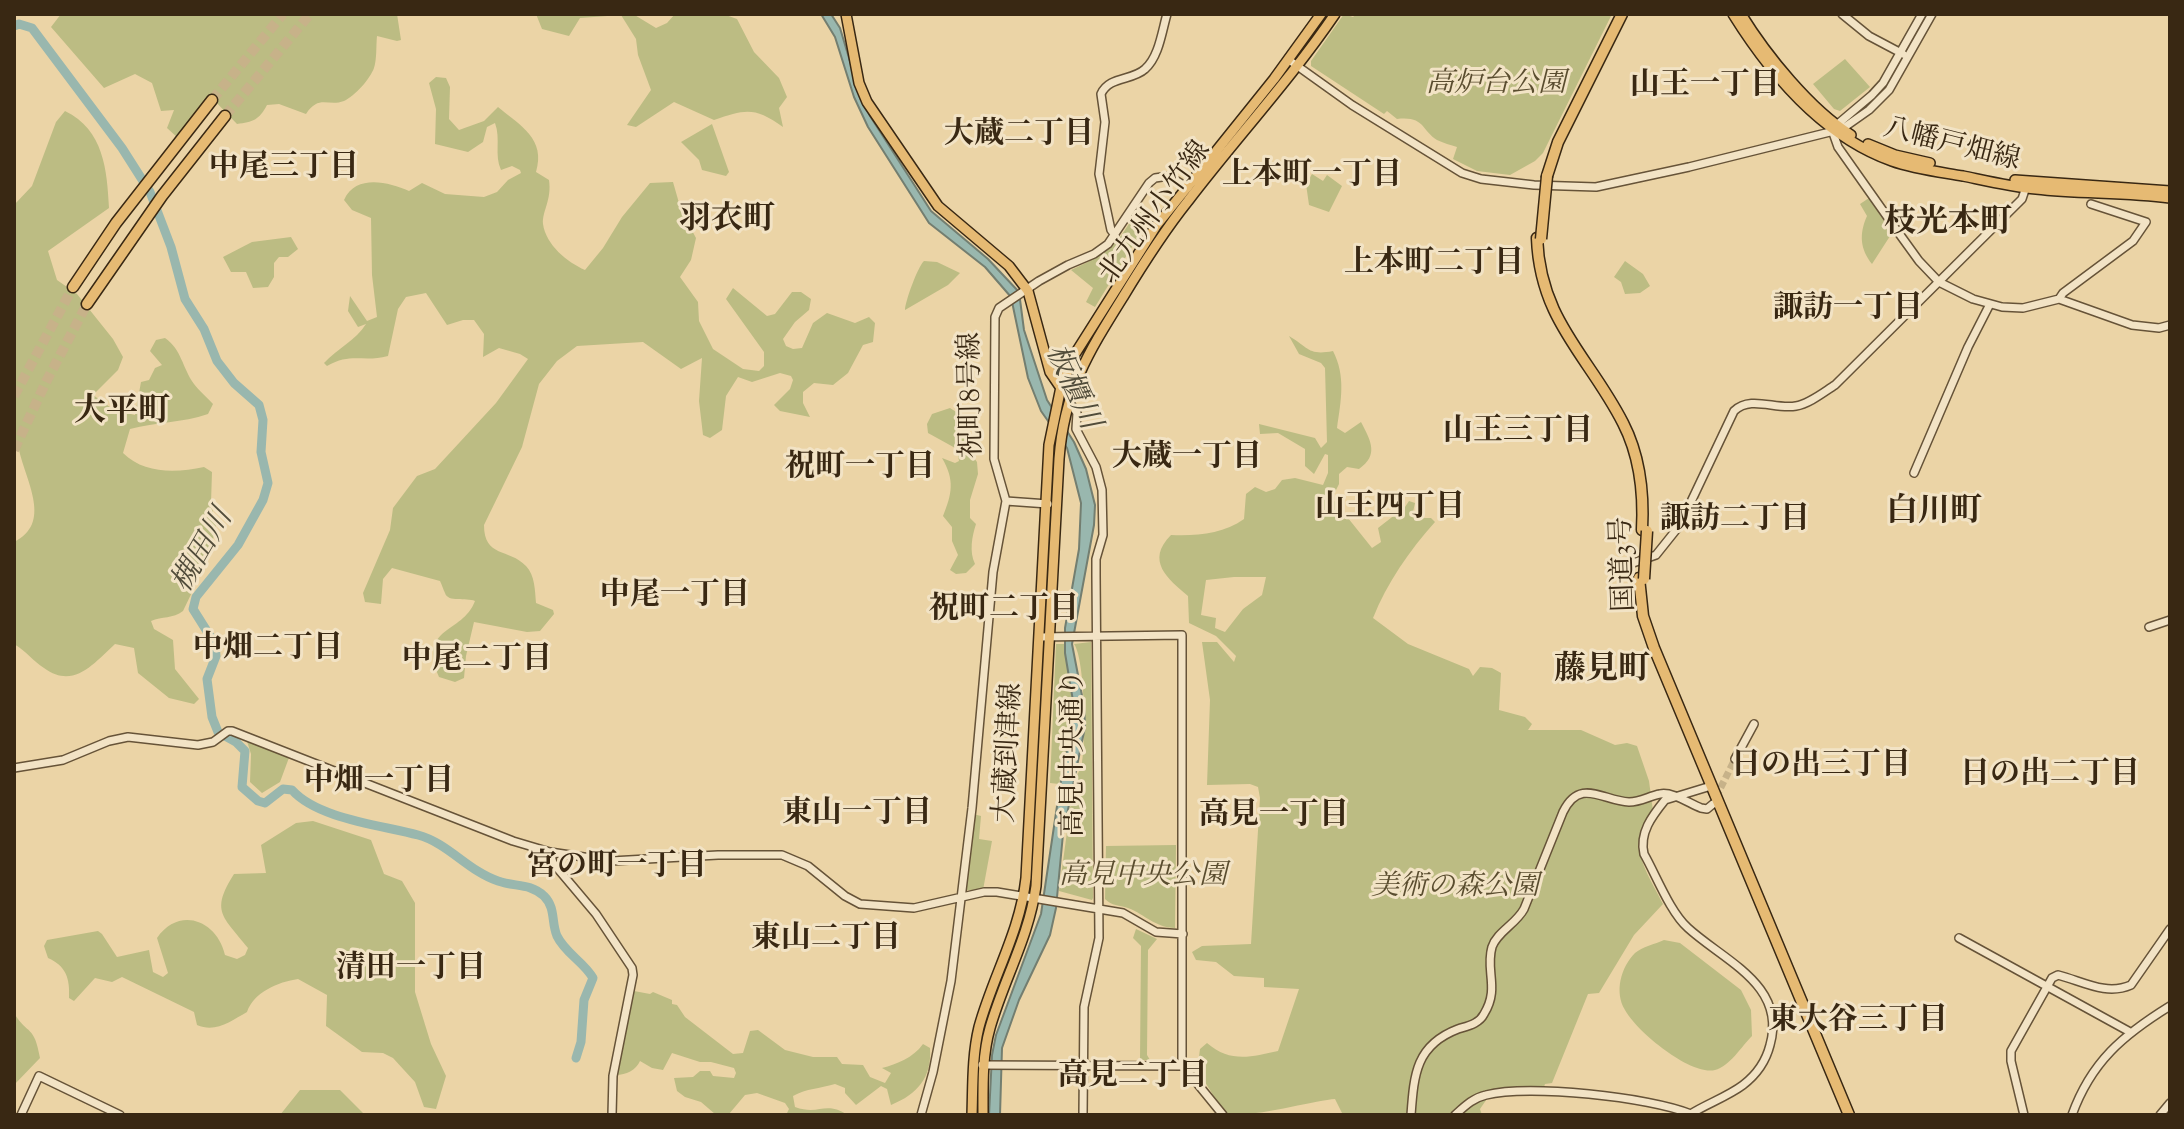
<!DOCTYPE html>
<meta charset="utf-8">
<style>
body{margin:0}
#map{position:relative;width:2184px;height:1129px;overflow:hidden;background:#ebd4a6;font-family:"Sorts Mill Goudy",serif}
canvas{display:block}
.frame{position:absolute;inset:0;border:16px solid #392813;pointer-events:none}
</style>
<div id="map">
<canvas width="2184" height="1129"></canvas>
<div class="frame"></div>
</div>
<script>
const context = document.querySelector('canvas').getContext('2d');
context.lineJoin = 'round';
function fill(path, color) { context.fillStyle = color; context.fill(path, 'evenodd'); }
function strokePath(path, color, width, dash) { context.strokeStyle = color; context.lineWidth = width; context.lineCap = dash ? 'butt' : 'round'; context.setLineDash(dash || []); context.stroke(path); }
function drawText(font, color, halo, rows, align = 'center') {
  context.font = font + ' "Sorts Mill Goudy","Noto Serif JP",serif'; context.lineWidth = 6; context.setLineDash([]); context.textBaseline = 'middle'; context.strokeStyle = halo; context.fillStyle = color; for (const [text, x, y, turn = 0] of rows) {
    context.save(); context.translate(x, y); context.rotate((+turn || 0) * Math.PI / 180); context.textAlign = isNaN(turn) ? turn : align; if (halo) context.strokeText(text, 0, 0); context.fillText(text, 0, 0); context.restore();
  }
}
const green = new Path2D(`
 M61,14H397L401,40L397,41L377,36C376,45 377,59 374,68C370,79 355,96 344,101C328,107 319,94 306,114L279,104L267,105C259,120 253,122 237,124L211,97L178,138L167,128L174,110L161,111L152,83L135,74L104,88L51,27Z
 M536,14H633L656,28L667,23L675,14H723L737,19L754,52L779,78L787,97L779,108L783,127C755,107 746,109 714,120L674,102L636,127L627,125L651,90L638,55L636,39L621,15L580,18L569,36L542,29Z
 M1344,14L1353,17L1356,14H1612L1543,153L1535,161L1510,175L1477,171L1453,159L1457,147C1451,145 1443,143 1437,140C1421,130 1425,116 1397,119L1387,111L1384,114L1311,66V61Z
 M1845,59L1870,87L1840,111L1834,109L1813,84Z
 M436,77L446,78L450,87L449,119L459,130L484,121L498,107C521,126 546,139 536,172L549,180C552,200 542,211 543,224C546,245 567,262 585,270L603,248L622,217L650,183L673,182L681,210L696,238L691,260L680,277L698,302L699,321L713,349L743,369L759,371L764,366V352L726,299L733,288L767,316L775,314L792,292H801L811,299L809,310L795,322L783,339L786,346L793,349L802,348L813,323L827,313L855,323L869,317L875,323L873,342L863,345L848,373L833,385L814,383L803,392V403L810,417L780,411L774,405L790,389L793,380L791,376L780,373L752,382L738,377L726,396L722,430L710,438L703,435L699,401L702,358L681,369L643,342L577,346L557,361L539,384L522,447L484,525C484,558 509,548 526,566C535,575 535,591 536,603L553,610L554,614L540,631L527,632L474,622L466,656L464,678L455,682L439,677C418,625 462,635 475,601C466,597 448,603 445,593C443,589 442,585 440,581L392,568L383,579L381,604L365,602L363,593L390,530L393,508L417,476L435,469L496,403L528,359L520,354L499,348L483,357L484,334L474,320H463L447,325L426,293L406,297L398,309L388,356C363,363 352,352 327,366L324,363C337,349 356,340 366,324L358,327L348,311L350,296L367,321L377,317L372,275L371,218L352,210L344,200C356,174 388,182 409,191L422,183L445,194L484,197L497,192L508,180L521,173L520,170L512,166L501,170C494,155 501,139 495,123L487,127L483,142L468,152L435,144L436,109L429,83Z
 M65,111C104,130 107,170 109,208L48,251L57,280L77,294L113,339L123,357L118,370L93,395L114,410L135,415L141,382L149,380L155,368L162,365L150,351L156,340L165,338C182,350 182,367 194,384C199,391 207,397 213,404L208,414C182,423 156,422 130,429L123,453C144,474 176,473 204,467L212,472L211,503L216,526L209,557L183,611C173,619 162,616 151,621L154,629L173,640L175,669L199,699L194,704L169,698L138,673L134,648L115,644C94,663 74,690 44,668C33,661 26,651 14,644V542C52,523 27,484 19,450L14,448V205L32,186L56,122Z
 M712,124L729,172L726,176L702,170L699,160L681,142Z
 M1312,174L1323,181L1327,175L1342,186L1329,212L1309,205L1306,184Z
 M1869,198L1892,233L1872,264C1860,249 1859,234 1867,216L1860,204Z
 M1138,209L1151,216L1095,307L1086,302L1093,288L1071,270C1111,252 1116,246 1138,209Z
 M291,237L298,249L288,257H279L274,263V277L268,287L253,288L246,272H231L223,257L252,242Z
 M924,261L937,262L960,273L948,285L905,310C905,302 918,266 924,261Z
 M1625,261L1643,274L1650,286L1640,293L1625,294L1621,282L1614,277Z
 M1289,336C1308,347 1308,356 1333,351C1346,376 1341,401 1337,428L1345,433L1361,422C1371,441 1379,455 1359,469L1347,467L1339,474V484L1332,498L1372,548L1381,542L1378,528L1405,507L1409,501L1415,503L1413,512L1419,518H1431L1435,522C1409,551 1387,583 1373,618L1408,644L1469,669L1473,676L1480,667L1492,668L1501,673L1499,710L1525,717L1532,724L1528,730H1581L1615,745L1627,743L1637,746L1649,781L1653,811C1624,842 1647,872 1663,904L1634,935L1599,993L1588,994L1552,1083L1545,1084L1544,1087L1493,1090L1480,1109L1482,1115H1343L1335,1099C1314,1100 1236,1123 1223,1111C1218,1106 1214,1096 1210,1090C1199,1072 1197,1070 1200,1049L1207,1043C1230,1063 1251,1057 1278,1051L1299,989L1264,987V978L1234,976L1216,962L1196,960L1192,952L1202,946L1251,944L1260,798L1258,787L1250,784L1207,785L1210,700L1202,642H1217L1234,662L1236,656L1216,636L1189,623L1188,596C1168,579 1145,561 1171,535C1197,536 1223,534 1244,519L1246,494L1255,487L1266,492L1275,489L1282,480L1295,478L1323,485L1328,473V455L1325,454L1314,474L1305,466V449L1278,433L1260,434L1259,424L1315,438L1321,448L1327,442L1325,368L1321,363L1299,354ZM1234,577H1266L1262,595L1243,609L1225,632L1215,628L1216,618L1201,615L1206,580Z
 M950,408L964,417L971,454L977,462L978,474L970,500V518L976,524C972,536 969,552 975,564L966,573L956,574L950,570L958,555L952,541V527L943,516C952,494 955,480 942,458L955,463L959,461L957,449L928,433L927,424L932,414Z
 M1091,642L1093,898L1092,900L1059,891L1074,780C1077,775 1081,769 1082,763C1086,742 1085,659 1074,644Z
 M1056,644H1064L1072,701L1071,724L1059,784L1050,783Z
 M246,738L290,755L280,782L262,793L250,782L251,754Z
 M973,814L981,816L979,839L992,841L983,890H966Z
 M313,821L371,840L384,874L402,881L415,903V992L431,1044L446,1076L436,1109L424,1107L415,1082L393,1058L383,1053L362,1052L326,1026L327,995L298,979C278,982 254,992 247,1012C231,1021 216,1033 197,1025L194,1012L122,977L112,982L95,978L74,1001L69,998C70,978 66,966 48,958L44,946L47,940L98,931L102,934L117,957L149,950L153,972L163,977L168,973L157,938C179,906 217,920 225,955L237,959L245,955L248,948C223,916 210,912 234,874L266,873L261,845L296,823Z
 M1176,845L1175,928C1154,927 1146,915 1128,908C1119,905 1112,906 1105,899L1106,846Z
 M1136,929L1157,939L1148,950L1147,1055L1150,1060H1140L1141,946L1133,938Z
 M1664,940L1680,943L1741,990L1751,1010L1752,1036C1742,1046 1729,1067 1715,1070C1691,1076 1637,1032 1625,1010C1614,992 1621,967 1635,953C1642,947 1655,944 1664,940Z
 M634,991L650,994L653,992L672,1000V1004L677,1005L685,1017L733,1054L743,1053L750,1031L758,1030L785,1050L813,1057H837L842,1064L863,1065L870,1077L885,1083L891,1073L882,1068C897,1064 913,1058 923,1044L930,1048C932,1077 918,1094 891,1105L887,1089L881,1086L856,1105L845,1093V1088L835,1084C819,1089 807,1088 793,1096L795,1107C820,1116 824,1100 848,1115H786L789,1109L785,1103L757,1093L745,1095L729,1114H715L701,1102L685,1097L677,1091L674,1078L693,1077L700,1071H710L713,1076L734,1078L736,1073L734,1068L711,1062H700L672,1053L663,1070L652,1068L640,1061C636,1070 626,1075 616,1075Z
 M14,1013C28,1036 34,1024 40,1058L14,1085Z
 M300,1090H340L365,1115H280Z`);
const water = new Path2D(`
 M821,14H831L840,28L858,88L870,116L931,211L988,259L1019,292L1024,330L1047,400L1074,442L1086,469L1095,505L1094,525L1072,644L1084,706L1085,727L1063,834L1056,908L1050,935L1019,1000L1002,1048L1000,1115H989L992,1055L996,1035L1041,914L1060,786L1072,724L1073,701L1065,653V628L1079,549L1081,503L1067,448L1041,411L1028,378L1011,297L985,267L929,223L868,127L854,97L835,37Z`);
const river = new Path2D(`
 M14,26L19,24L32,28L122,148L150,192L171,247L185,299L204,329L217,361L234,383L259,405L263,420L261,452L268,483L263,500L238,545L196,597L193,609L215,644L216,656L207,679L212,717L218,732L236,742L245,751L242,787L258,801L265,803L283,789L292,790C318,819 381,825 418,835C448,843 468,871 498,881C515,887 530,883 544,896C556,908 551,922 557,936C565,953 584,962 593,978L584,1000L581,1042L576,1058`);
const minorTunnel = new Path2D(`
 M1716,797L1735,759`);
const highwayTunnel = new Path2D(`
 M212,100L283,14
 M225,116L310,14
 M14,396L73,287
 M14,450L47,380L87,304`);
const minor = new Path2D(`
 M1842,14L1869,36L1903,54
 M1289,60L1352,105L1462,173L1481,179L1534,185L1596,187L1689,167L1842,129L1869,110L1889,90L1932,14
 M1833,128L1872,95L1883,83L1922,14
 M1832,130L1838,147L1898,232L1919,261L1939,282L1973,299L2002,307L2023,308L2059,299L2132,325L2159,328L2170,325
 M1115,235L1111,230L1099,174L1105,122L1101,94C1109,76 1132,81 1145,69C1159,57 1162,31 1167,14
 M2059,299L2063,293L2133,241L2146,222L2091,204
 M1069,402L1077,413L1076,429L1096,467L1102,490L1103,535L1096,559V576L1099,938L1084,1007L1083,1115
 M1914,473L1968,347L1990,304
 M1006,501L1048,504
 M1633,563L1656,555L1680,525L1734,411C1751,395 1775,410 1796,406C1809,404 1824,392 1835,385L2022,199L2027,184
 M2149,627L2170,620
 M1039,637L1182,635V1059L1183,1066L1223,1115
 M1735,759L1754,724
 M14,768L63,760L109,741L128,737L198,745L213,742L228,731H232L513,841L550,852L611,861L718,855H782L808,866L845,896L860,904L914,908L984,892H997L1123,913L1156,932L1183,934
 M550,852L553,863L596,914L632,968L633,975L613,1076L612,1115
 M1959,938L2130,1032
 M982,1065L1183,1066
 M21,1115L39,1076L120,1115
 M921,1115L933,1072L951,981L972,808L993,572L1006,501L994,459L995,317L999,308L1039,281L1068,265L1094,254L1108,244L1149,183L1155,178L1169,176L1188,188
 M1411,1115C1414,1074 1416,1045 1458,1029C1467,1026 1479,1024 1484,1014C1500,988 1485,971 1492,947C1497,932 1516,924 1524,909L1563,812C1580,777 1603,801 1629,802C1641,802 1649,796 1660,794C1672,791 1690,804 1701,808L1707,809L1713,804
 M1455,1115C1465,1106 1473,1098 1486,1095C1528,1084 1650,1097 1691,1114
 M1689,1115C1706,1104 1727,1097 1743,1085C1756,1075 1766,1061 1770,1045C1787,985 1724,961 1688,928C1670,912 1656,875 1644,854C1639,833 1652,816 1665,800L1711,786
 M2024,1115L2011,1061V1051L2052,978L2058,975C2082,981 2106,996 2131,985L2170,929
 M2072,1115C2091,1062 2123,1035 2170,1006
 M2160,1115L2170,1103`);
const major = new Path2D(`
 M846,14L859,83L867,102L938,206L1009,266L1028,291L1050,372L1063,391
 M1733,14C1771,75 1822,136 1892,161C1914,169 1940,172 1963,176C1987,181 2012,187 2036,189C2080,194 2125,192 2170,198
 M1741,14C1767,56 1810,109 1851,135
 M1868,144L1895,155L1930,163
 M2015,180L2170,191
 M972,1115C973,1086 972,1056 979,1027C993,976 1020,932 1026,878L1049,445L1061,387L1075,354L1156,226L1274,79L1321,14
 M983,1115C983,1086 982,1056 990,1028C1004,979 1029,937 1036,886L1059,459C1064,391 1088,353 1123,297C1143,264 1164,231 1188,201C1236,138 1290,80 1335,14`);
const highway = new Path2D(`
 M1547,176L1558,142L1622,14
 M1537,238C1540,321 1589,356 1623,423C1640,456 1644,494 1642,530
 M73,287L116,223L212,100
 M87,304L162,196L225,116
 M1639,578L1643,616L1654,648L1849,1115`);
const highwayBridge = new Path2D(`
 M1541,239L1547,176
 M1644,579L1647,531`);
const parkNames = [
 ["高炉台公園",1496,86],
 ["高見中央公園",1143,878],
 ["美術の森公園",1455,889]
];
const streetNames = [
 ["八幡戸畑線",1951,147,14],
 ["北九州小竹線",1157,214,-54],
 ["祝町8号線",974,395,-91],
 ["国道3号",1626,564,-92],
 ["大蔵到津線",1011,753,-87],
 ["高見中央通り",1076,753,-90]
];
const neighbourhoodNames = [
 ["山王一丁目",1705,88],
 ["大蔵二丁目",1019,137],
 ["中尾三丁目",284,170],
 ["上本町一丁目",1312,178],
 ["上本町二丁目",1434,266],
 ["諏訪一丁目",1848,311],
 ["山王三丁目",1518,434],
 ["大蔵一丁目",1187,460],
 ["祝町一丁目",860,470],
 ["山王四丁目",1390,510],
 ["諏訪二丁目",1735,522],
 ["中尾一丁目",675,598],
 ["祝町二丁目",1004,612],
 ["中畑二丁目",268,651],
 ["中尾二丁目",477,662],
 ["日の出三丁目",1821,768],
 ["日の出二丁目",2050,777],
 ["中畑一丁目",379,784],
 ["東山一丁目",857,816],
 ["高見一丁目",1274,818],
 ["宮の町一丁目",617,869],
 ["東山二丁目",826,941],
 ["清田一丁目",411,971],
 ["東大谷三丁目",1858,1023],
 ["高見二丁目",1133,1079]
];
const waterNames = [
 ["板櫃川",1070,388,65],
 ["槻田川",205,552,-60]
];
const quarterNames = [
 ["羽衣町",727,223],
 ["枝光本町",1948,226],
 ["大平町",122,415],
 ["白川町",1934,515],
 ["藤見町",1602,673]
];
fill(green, '#bcbc83');
fill(water, '#99b7ae');
strokePath(water, '#737e70', 2);
strokePath(river, '#99b7ae', 9);
strokePath(minorTunnel, '#c7b289', 7, [7, 3.5]);
strokePath(highwayTunnel, '#c7b289', 10, [10, 5]);
strokePath(minor, '#665338', 10);
strokePath(major, '#392813', 12);
strokePath(highway, '#392813', 13);
strokePath(minor, '#f2e3c5', 7);
strokePath(major, '#e6ba73', 9);
strokePath(highway, '#e6ba73', 10);
strokePath(highwayBridge, '#392813', 13, []);
strokePath(highwayBridge, '#e6ba73', 10);
drawText('italic 28px', '#5a4d2f', '#f2e3c5', parkNames);
drawText('28px', '#392813', '#f2e3c5', streetNames);
drawText('bold 30px', '#392813', '#f2e3c5', neighbourhoodNames);
drawText('italic 30px', '#514c3a', '#f2e3c5', waterNames);
drawText('bold 32px', '#392813', '#f2e3c5', quarterNames);
</script>
